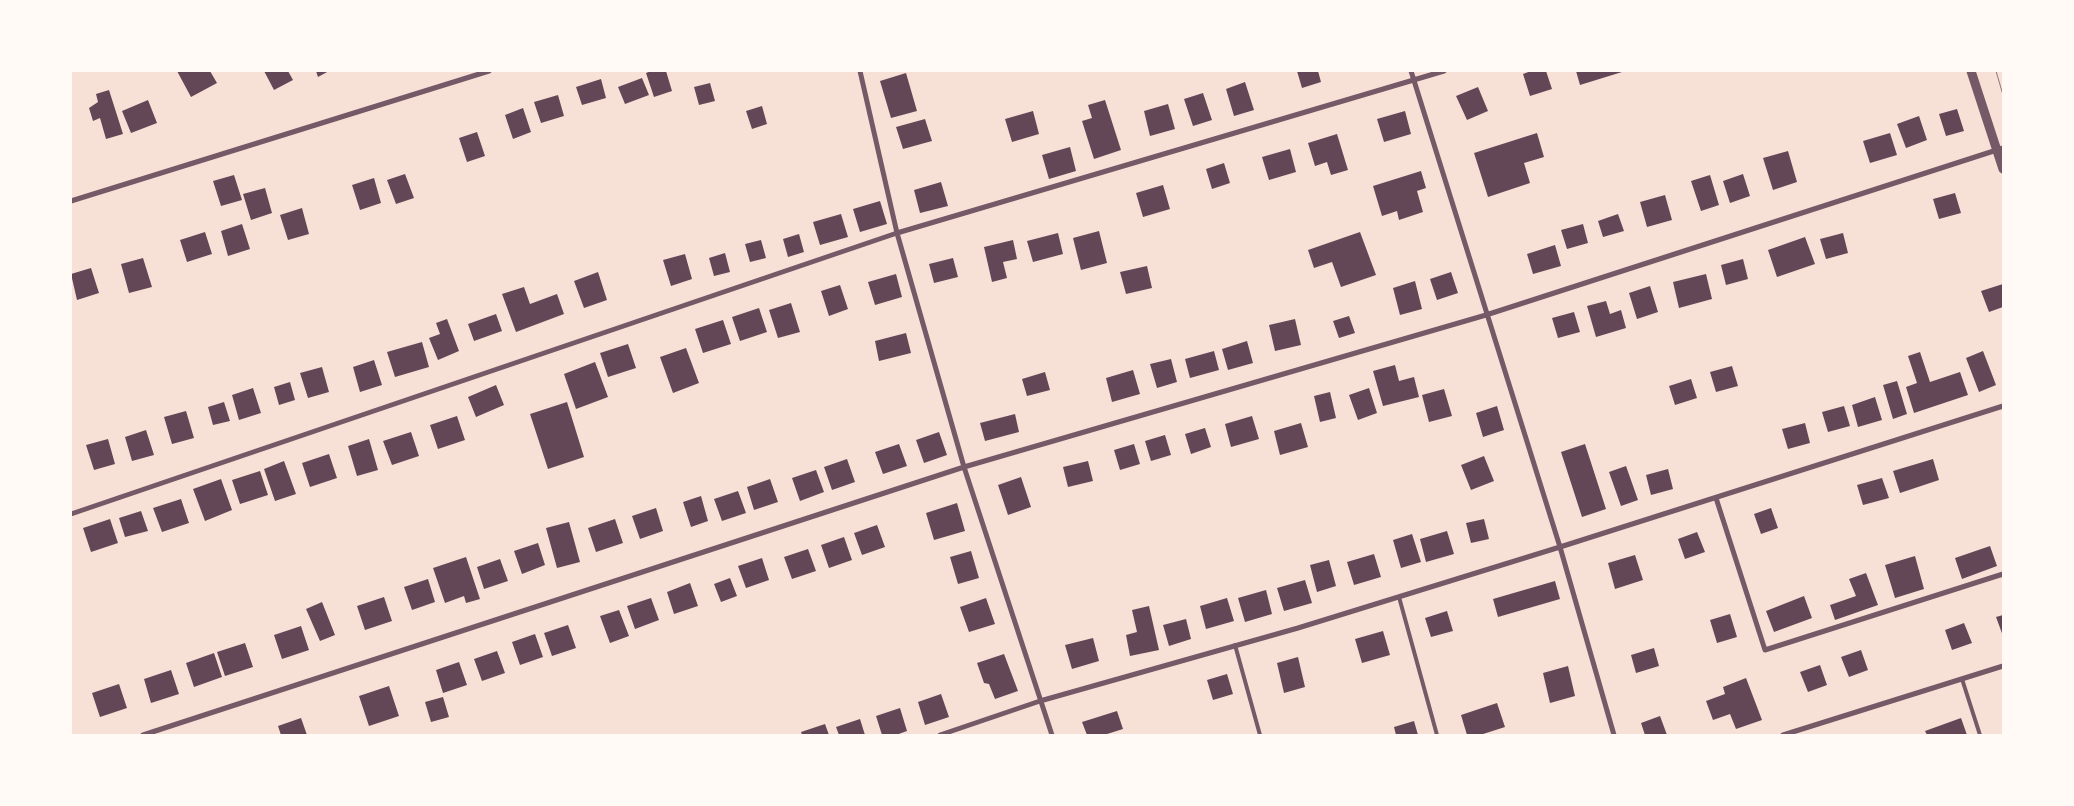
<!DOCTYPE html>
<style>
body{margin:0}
#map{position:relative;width:2074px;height:806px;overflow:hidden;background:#f7e1d7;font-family:Helvetica,sans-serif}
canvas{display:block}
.frame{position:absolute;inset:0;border:72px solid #fffaf5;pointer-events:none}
</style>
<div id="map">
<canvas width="2074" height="806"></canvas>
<div class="frame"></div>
</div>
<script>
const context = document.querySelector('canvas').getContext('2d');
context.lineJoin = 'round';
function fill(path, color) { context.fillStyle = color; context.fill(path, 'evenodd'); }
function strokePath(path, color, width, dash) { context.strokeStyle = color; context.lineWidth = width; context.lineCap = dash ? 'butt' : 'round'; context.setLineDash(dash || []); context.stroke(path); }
const building = new Path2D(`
 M177,71H210L217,83L191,97Z
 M264,71H288L293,80L274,90Z
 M316,71H329L318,77Z
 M651,71H666L672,91L654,97L646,73Z
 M1297,71H1318L1321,82L1302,88Z
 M1531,71H1546L1552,89L1530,96L1523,74Z
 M1576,71H1622V72L1580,85Z
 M906,73L917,111L891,118L880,81Z
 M642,78L649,95L625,104L618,87Z
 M601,79L606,98L582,105L576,87Z
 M1245,82L1254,110L1234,116L1226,89Z
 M710,83L715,101L699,105L694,87Z
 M1478,87L1488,111L1467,120L1456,96Z
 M109,90L123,134L106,139L100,118L93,121L89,108L98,102L96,94Z
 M1203,93L1212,120L1193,126L1184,99Z
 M558,95L564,116L541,123L534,102Z
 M148,100L157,123L131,133L122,111Z
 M1105,100L1121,150L1094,159L1082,121L1092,118L1088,105Z
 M1168,104L1175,129L1150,136L1144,111Z
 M762,106L767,124L752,129L746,111Z
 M523,108L531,132L513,139L505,115Z
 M1957,109L1964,131L1946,136L1939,114Z
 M1033,111L1039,134L1012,142L1005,119Z
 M1405,111L1411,134L1384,142L1377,119Z
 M1919,116L1927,140L1906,148L1897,124Z
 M925,119L932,141L903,149L896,127Z
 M477,132L485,156L467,162L459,138Z
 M1537,133L1544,157L1524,163L1530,183L1488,197L1474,153Z
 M1890,133L1897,155L1870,163L1863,141Z
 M1337,134L1348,170L1331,175L1327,162L1315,166L1308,143Z
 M1070,147L1076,171L1049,179L1042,155Z
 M1290,149L1296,172L1269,180L1262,157Z
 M1788,151L1797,182L1773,190L1763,158Z
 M1224,163L1230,183L1212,189L1206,169Z
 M1421,171L1426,188L1417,191L1423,212L1399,220L1397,211L1382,216L1373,186Z
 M405,174L414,198L396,204L387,180Z
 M1743,174L1750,196L1730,203L1723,181Z
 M234,175L242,200L221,206L213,181Z
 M1710,175L1719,205L1701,211L1691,181Z
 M374,178L381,203L360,210L352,185Z
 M941,182L948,206L920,213L914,190Z
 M1163,185L1170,209L1143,217L1136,193Z
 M265,188L272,213L251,220L243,194Z
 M1955,193L1961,213L1939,219L1933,199Z
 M1665,195L1672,220L1647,227L1640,202Z
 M880,201L887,224L860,232L853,209Z
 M302,208L309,234L288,240L280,215Z
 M841,214L848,237L820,245L813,222Z
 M1618,214L1624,231L1603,237L1598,221Z
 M242,224L250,249L228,256L221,231Z
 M1583,224L1588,243L1567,249L1561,230Z
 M1099,231L1107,263L1081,270L1073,238Z
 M205,232L212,254L187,262L180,240Z
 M1360,232L1376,275L1341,287L1332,262L1314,268L1308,250Z
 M1058,233L1063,254L1033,262L1027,241Z
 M1843,233L1848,253L1826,259L1820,239Z
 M799,234L804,252L788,257L783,239Z
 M1805,237L1815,264L1777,277L1768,250Z
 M761,240L766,258L750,262L745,244Z
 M1013,240L1017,259L1003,262L1007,278L992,282L984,247Z
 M1555,245L1561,266L1533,274L1527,254Z
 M725,253L730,272L714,276L709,258Z
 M685,254L692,279L671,286L663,260Z
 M143,258L152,287L129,293L121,264Z
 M953,258L958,277L934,283L929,264Z
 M1743,259L1748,279L1726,285L1721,265Z
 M1147,266L1152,288L1126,294L1120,272Z
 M91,268L99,293L77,300L71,274Z
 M598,272L607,300L584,308L574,281Z
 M1451,272L1458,293L1437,300L1430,279Z
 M896,274L902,297L875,305L868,282Z
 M1706,274L1712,299L1679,308L1673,282Z
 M1415,281L1422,309L1400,315L1393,288Z
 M2003,284V307L1989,312L1981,291Z
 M840,285L848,309L829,316L821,291Z
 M1650,286L1658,312L1637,319L1629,293Z
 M524,287L530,304L557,294L564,314L516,332L502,294Z
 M1606,301L1610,314L1621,310L1626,328L1596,337L1587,306Z
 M791,303L800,332L778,338L769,310Z
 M759,308L767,332L740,341L732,317Z
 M1574,312L1580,332L1558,338L1552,318Z
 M496,314L502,331L474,341L468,324Z
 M1349,316L1355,333L1339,338L1333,321Z
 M447,319L459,351L438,360L429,338L440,334L436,323Z
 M1295,319L1301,345L1275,351L1269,325Z
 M723,320L731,344L703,353L695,329Z
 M906,333L911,353L879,361L875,341Z
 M1247,341L1253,363L1228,370L1222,349Z
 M422,342L429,367L395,377L387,352Z
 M628,344L636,368L608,377L600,353Z
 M686,348L699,383L673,393L660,357Z
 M1214,351L1219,370L1190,378L1185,359Z
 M1983,351L1996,385L1979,392L1966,358Z
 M1920,352L1930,382L1960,372L1968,395L1914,413L1906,387L1917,383L1908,356Z
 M1171,359L1177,382L1157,388L1150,364Z
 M374,360L382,385L360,392L353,367Z
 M595,362L608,397L576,409L564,374Z
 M1395,365L1399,381L1414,377L1419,397L1383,406L1373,371Z
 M1732,366L1738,386L1716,392L1710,372Z
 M322,367L329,392L308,398L300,373Z
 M1133,370L1140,394L1112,402L1106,378Z
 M1045,372L1050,390L1027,396L1022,379Z
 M1691,379L1697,398L1675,405L1669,386Z
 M1897,381L1907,414L1893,419L1883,385Z
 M290,382L295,400L279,405L274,387Z
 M496,385L504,405L476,417L468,397Z
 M253,388L261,413L239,420L232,395Z
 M1369,388L1377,413L1358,420L1349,395Z
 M1444,389L1452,416L1429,422L1422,395Z
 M1330,392L1336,418L1320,422L1314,396Z
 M1875,397L1882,420L1858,427L1852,405Z
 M224,402L230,421L213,425L208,407Z
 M567,402L584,457L548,469L530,414Z
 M1497,406L1504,430L1483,437L1476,413Z
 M1844,406L1850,426L1828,432L1822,412Z
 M186,411L194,438L172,444L164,417Z
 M1015,414L1019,432L985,441L980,423Z
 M457,416L465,440L438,449L430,425Z
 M1252,416L1259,439L1231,447L1225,424Z
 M1301,423L1308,447L1280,455L1274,431Z
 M1805,423L1810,443L1788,449L1782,429Z
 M1205,428L1211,447L1191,454L1185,434Z
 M146,430L154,455L132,461L125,437Z
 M411,432L419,456L392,465L383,441Z
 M939,432L947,455L924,463L916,440Z
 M1165,435L1171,455L1151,461L1145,441Z
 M108,439L115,464L94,470L86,445Z
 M369,439L378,470L357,476L348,446Z
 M899,444L907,466L883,474L875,452Z
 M1134,444L1140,464L1120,470L1114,450Z
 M1585,444L1606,509L1582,517L1561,452Z
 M329,454L337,478L310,487L302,463Z
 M1484,456L1494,481L1471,490L1461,465Z
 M847,459L855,482L832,490L824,467Z
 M1933,459L1939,480L1900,493L1893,471Z
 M284,461L296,494L275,501L264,469Z
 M1088,461L1093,481L1068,487L1063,467Z
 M1626,466L1638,500L1621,506L1609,472Z
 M1668,469L1673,489L1651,495L1646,475Z
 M816,470L824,492L800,501L792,478Z
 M260,471L268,495L240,504L232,480Z
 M1021,477L1031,507L1008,515L998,485Z
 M1882,478L1889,498L1863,505L1857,485Z
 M221,479L232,510L205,521L193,489Z
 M770,479L778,502L754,510L747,487Z
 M738,491L746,513L722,521L714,499Z
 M701,496L708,521L691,527L683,502Z
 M181,499L189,523L162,532L153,508Z
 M957,503L965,531L934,540L926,513Z
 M656,508L663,531L640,539L632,516Z
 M1771,508L1778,528L1761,534L1754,514Z
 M141,511L148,531L125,537L119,518Z
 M110,519L118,543L91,552L83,528Z
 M615,519L623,543L596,552L588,528Z
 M1484,519L1489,539L1471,543L1466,523Z
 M569,522L580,562L557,568L546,528Z
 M877,525L885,547L862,555L854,533Z
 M1447,531L1454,554L1426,562L1420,539Z
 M1697,532L1705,552L1685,559L1678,539Z
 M1412,534L1421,562L1401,568L1393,540Z
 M844,537L852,560L829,568L821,545Z
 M538,543L545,565L522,574L514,551Z
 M1990,546L1997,566L1962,579L1955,558Z
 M808,549L816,571L792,579L784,557Z
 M971,551L979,578L958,584L950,557Z
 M1374,554L1381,577L1354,585L1347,562Z
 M1635,555L1643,580L1615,589L1608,563Z
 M1915,556L1924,589L1895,598L1885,565Z
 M466,557L480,599L466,603L464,596L445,603L433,568Z
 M762,558L769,580L746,588L738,566Z
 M500,559L508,581L484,589L477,567Z
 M1329,560L1336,586L1317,592L1310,565Z
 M1866,573L1878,605L1835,620L1830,605L1856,596L1849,579Z
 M730,578L737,596L721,602L714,584Z
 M428,579L435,602L412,610L404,587Z
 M1305,580L1312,603L1284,611L1277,588Z
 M1555,581L1560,599L1498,617L1493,599Z
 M690,583L698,606L674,614L667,592Z
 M1266,590L1272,614L1245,622L1238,598Z
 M1804,596L1812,618L1774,632L1766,611Z
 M384,597L392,621L365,630L357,606Z
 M651,598L659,620L635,629L627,606Z
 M986,598L995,624L969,632L960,607Z
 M1227,598L1234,621L1206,629L1200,606Z
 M322,602L335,635L320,641L306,609Z
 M1149,606L1159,650L1130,656L1126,635L1137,632L1132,610Z
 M619,610L629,636L610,643L600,616Z
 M1447,611L1453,631L1431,637L1425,618Z
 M1730,614L1737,637L1717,643L1710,620Z
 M2003,615V636L1996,617Z
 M1186,619L1191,639L1169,646L1163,625Z
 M1964,623L1972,643L1952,650L1945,630Z
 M568,625L576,648L552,656L544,633Z
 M301,626L309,650L282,659L274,635Z
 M1383,631L1390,655L1362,663L1355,639Z
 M535,634L543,657L520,665L512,642Z
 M1093,638L1099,661L1072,669L1065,645Z
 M245,643L253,667L225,676L217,652Z
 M1654,648L1659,666L1636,673L1631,655Z
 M1861,650L1868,670L1849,677L1841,657Z
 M497,651L505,673L482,681L474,659Z
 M214,653L222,677L194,687L186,663Z
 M1004,654L1018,691L995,699L989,684L984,683L977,663Z
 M1298,657L1305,687L1284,693L1277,663Z
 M459,662L467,685L443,693L436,670Z
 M1820,665L1827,685L1808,692L1800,672Z
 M1568,666L1575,696L1550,703L1543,673Z
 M171,670L179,694L151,703L144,679Z
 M1227,674L1233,694L1213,700L1207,680Z
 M1746,678L1762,720L1736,729L1730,714L1713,720L1706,701L1725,694L1723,687Z
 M119,684L127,708L100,717L92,693Z
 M389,686L399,716L369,726L359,696Z
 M941,694L949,717L925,725L918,702Z
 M443,697L449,717L431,722L425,702Z
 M1497,703L1505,727L1480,735H1467L1461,715Z
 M900,708L907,731L896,735H882L876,716Z
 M1117,711L1123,729L1104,735H1087L1082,722Z
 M1660,716L1667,735H1645L1641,723Z
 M301,718L307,735H281L278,726Z
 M1961,718L1967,735H1927L1925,731Z
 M860,719L865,735H839L836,727Z
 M1414,721L1418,735H1396L1394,727Z
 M825,724L829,735H802L801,732Z`);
const service = new Path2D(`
 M1399,597L1437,735
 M1235,645L1260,735
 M1962,679L1980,735`);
const minor = new Path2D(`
 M860,71L897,233L964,467L1052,735
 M1411,71L1560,547L1614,735
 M71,201L489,71
 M1716,498L1765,650L2003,574
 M71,514L897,233L1444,71
 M143,735L964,467L1486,315L2003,148
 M940,735L1040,701L1298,628L1560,547L2003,406
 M1783,735L2003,666`);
const tertiary = new Path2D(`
 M1971,71L2003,169`);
const tram = new Path2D(`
 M1996,71L2003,95`);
fill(building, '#644757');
strokePath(service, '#755966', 4);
strokePath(minor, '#755966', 5);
strokePath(tertiary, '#755966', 9);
strokePath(tram, '#8f747c', 1);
</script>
